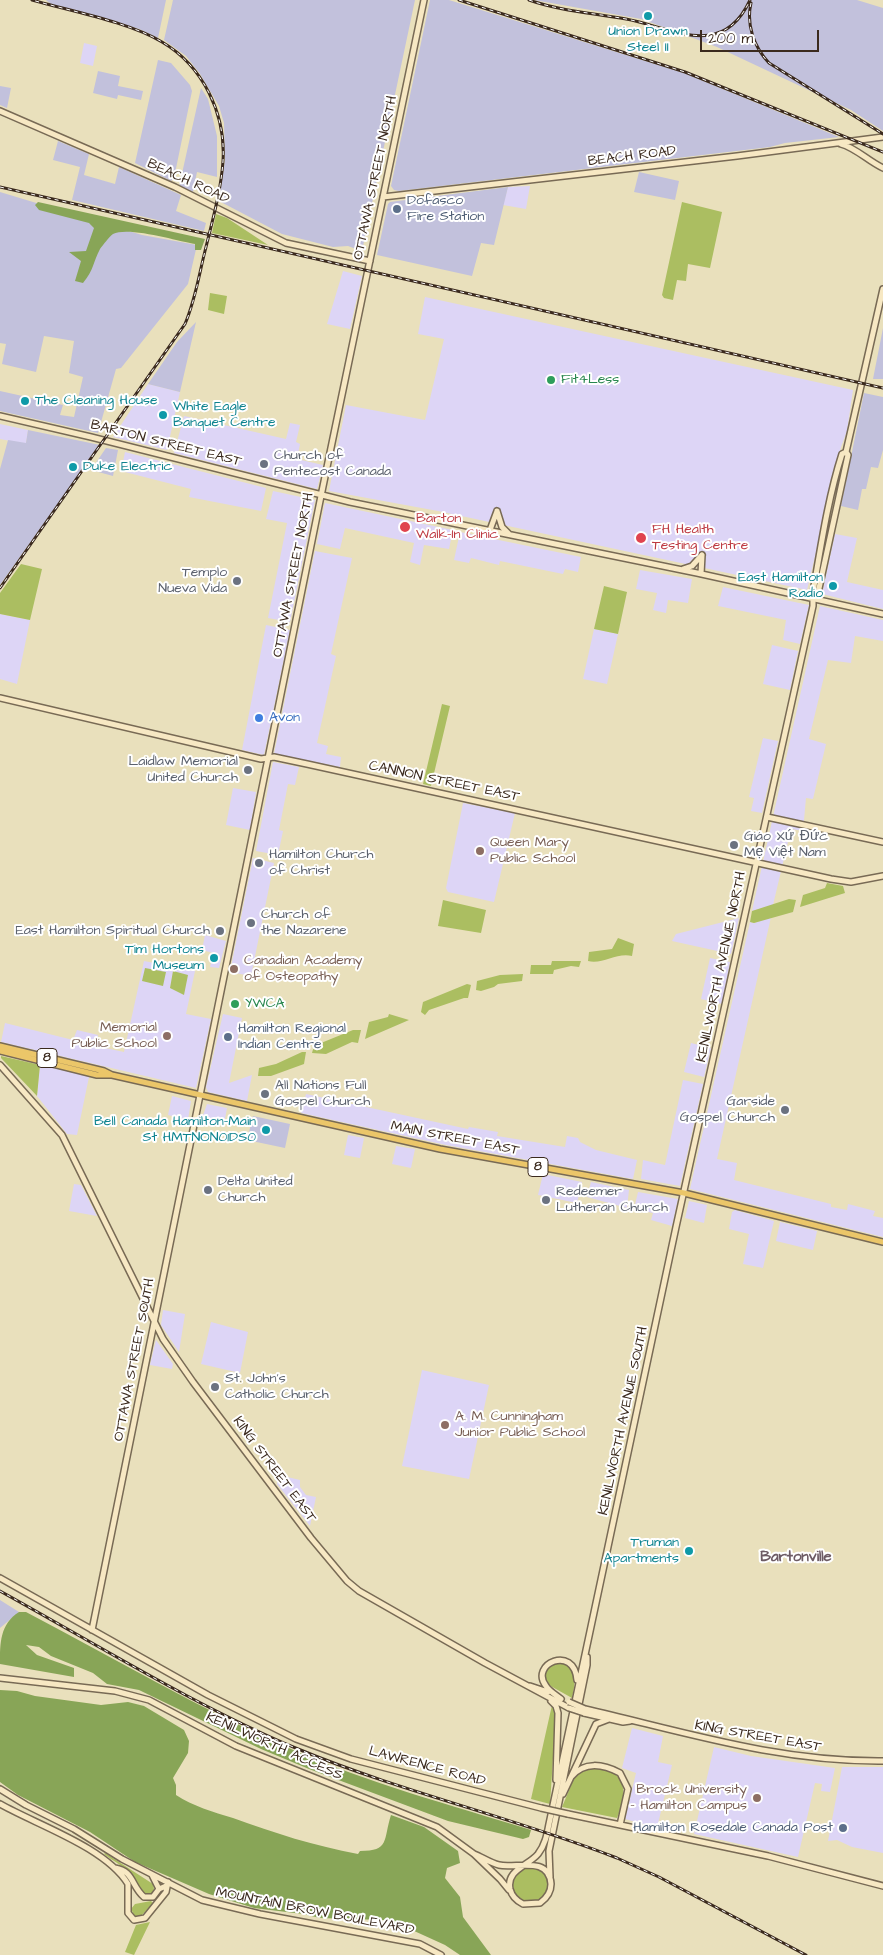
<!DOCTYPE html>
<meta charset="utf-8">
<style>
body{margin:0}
#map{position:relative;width:883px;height:1955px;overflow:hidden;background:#e9e0bc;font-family:"Architects Daughter",sans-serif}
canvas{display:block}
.scale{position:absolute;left:700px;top:30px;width:119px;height:22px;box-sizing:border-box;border:2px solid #3b2a1e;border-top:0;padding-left:6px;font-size:15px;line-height:18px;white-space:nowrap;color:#3b2a1e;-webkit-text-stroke:4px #fff;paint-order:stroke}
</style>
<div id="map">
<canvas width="883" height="1955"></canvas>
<div class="scale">200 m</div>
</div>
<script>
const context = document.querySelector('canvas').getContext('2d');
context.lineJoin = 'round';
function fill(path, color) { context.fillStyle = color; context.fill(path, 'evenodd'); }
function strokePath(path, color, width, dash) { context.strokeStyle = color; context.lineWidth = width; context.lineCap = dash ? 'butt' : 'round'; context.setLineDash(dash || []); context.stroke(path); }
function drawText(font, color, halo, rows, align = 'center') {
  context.font = font + ' "Architects Daughter",sans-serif'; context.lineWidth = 4; context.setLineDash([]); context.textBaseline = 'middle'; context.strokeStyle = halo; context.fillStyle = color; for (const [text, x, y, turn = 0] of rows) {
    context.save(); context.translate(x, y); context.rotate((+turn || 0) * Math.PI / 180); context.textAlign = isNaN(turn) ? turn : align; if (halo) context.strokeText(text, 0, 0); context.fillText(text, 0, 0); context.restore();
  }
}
const built = new Path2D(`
 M84,43L97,46L93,66L80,63Z
 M530,186L526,209L503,205L508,187Z
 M343,271L362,276L350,329L327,324Z
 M425,297L853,390L847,431L841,447L807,590L438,511L329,491L346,405L425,420L444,339L418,334Z
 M148,384L180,392L167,450L113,437Z
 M184,416L286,439L290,423L300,425L296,442L300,444L297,459L323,465L317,489L174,453Z
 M0,424L28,430L26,444L0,439Z
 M125,452L266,488L261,511L189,497L191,489L121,471Z
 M273,491L315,500L290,622L268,618L287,523L266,519Z
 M325,503L453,530L449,549L424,545L420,565L410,562L414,543L345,528L340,549L317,544Z
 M460,532L581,557L578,572L565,569L563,574L500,561L499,565L471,558L469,563L454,560Z
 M835,534L857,538L847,582L883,590V609L822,594Z
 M315,551L352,558L331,654L336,656L317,743L328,746L326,754L341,757L340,767L274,754Z
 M640,570L692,579L688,603L668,600L666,613L653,610L657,593L636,589Z
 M723,587L809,605L800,644L783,640L786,620L718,606Z
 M820,606L883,620V641L855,636L851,663L828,660L809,739L826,744L813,799L806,798L803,831L791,829L773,905L752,911Z
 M0,614L30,620L17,684L0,679Z
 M266,625L290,630L264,755L242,750Z
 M594,629L618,634L607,684L583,679Z
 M772,645L798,651L790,690L763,684Z
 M763,738L778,741L762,813L751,811L754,798L749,797Z
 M273,762L299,767L295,785L288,784L279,830L283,831L278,855L256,851Z
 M233,788L256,792L250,830L226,825Z
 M463,803L515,813L494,902L448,892L446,888Z
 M253,858L274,863L251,976L230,972Z
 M771,917L717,1159L737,1163L734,1180L831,1204V1207L847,1210L848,1204L875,1211L873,1216L883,1218V1237L690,1189L750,922L754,923Z
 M739,918L731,954L672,941L676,934Z
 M205,935L226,941L219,968L210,967L213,953L202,950Z
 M710,958L730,962L722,1004L701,999Z
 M144,961L195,971L186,1014L211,1019L196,1088L1,1042L5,1023L73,1040L77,1030L98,1035L96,1046L124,1052Z
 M223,1014L242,1018L229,1083L252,1075L247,1101L208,1092L206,1087Z
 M691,1043L711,1048L704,1077L684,1072Z
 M40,1065L77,1072L89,1077L77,1135L67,1134L37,1096Z
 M683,1080L703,1084L680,1186L641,1179L643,1160L665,1165Z
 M306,1094L468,1129L469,1127L498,1132L497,1136L565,1147L567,1136L578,1138L580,1142L596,1150L637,1160L633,1179L446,1145L301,1113Z
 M172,1096L191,1101L188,1120L168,1115Z
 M207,1104L227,1108L224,1124L202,1118Z
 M348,1135L364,1138L360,1158L344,1155Z
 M396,1146L415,1149L411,1168L392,1164Z
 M543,1174L582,1182L577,1203L538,1195Z
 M591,1182L629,1190L627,1208L587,1197Z
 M74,1184L81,1185L97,1216L69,1211Z
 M638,1192L678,1199L672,1226L651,1220L653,1213L634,1209Z
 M689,1201L707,1205L704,1223L685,1218Z
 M735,1210L774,1221L763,1268L743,1264L749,1234L729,1229L732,1212Z
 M780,1222L817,1231L813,1250L776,1241Z
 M163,1310L185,1314L179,1352L161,1325Z
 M211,1322L248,1332L240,1373L201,1364Z
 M156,1340L173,1364L172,1369L150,1365Z
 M422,1370L489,1385L469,1479L402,1466Z
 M279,1475L300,1480V1487L306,1495L316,1497L310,1526L277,1484Z
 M632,1728L663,1736L658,1762L672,1765L657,1828L625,1819L636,1773L622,1768Z
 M714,1747L751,1756L835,1768L830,1792L821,1791L822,1784L815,1783L798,1857L694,1834Z
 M842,1767H883V1853L852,1847L837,1840L828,1841Z`);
const industrial = new Path2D(`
 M46,0H166L158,38L139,29L51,4Z
 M173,0H415L363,246L356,249L348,246L333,247L282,234L219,201L225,160L224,123L219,106L200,74L186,56L164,40Z
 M430,0H449L684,73L839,137L785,143L770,147L399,191L394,190L391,186Z
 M534,0H857L883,8V131L851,110L717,47L685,35L641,19Z
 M158,60L171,63L190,85L192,91L174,178L171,181L135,163Z
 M98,71L120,76L118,86L143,91L141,100L118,95L117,99L93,93Z
 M0,86L11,88L7,108L0,105Z
 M201,88L208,99L217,136V177L197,172L193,192L179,187Z
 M58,141L89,154L84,175L115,184L119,167L181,195L176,211L206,223L204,231L72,200L80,167L53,160Z
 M639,172L679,181L675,200L634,192Z
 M508,187L494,245L481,243L472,276L377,255L388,204L390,202Z
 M0,192L142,235L197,245L188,284L121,368L116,369L98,433L0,411V391L63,405L60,415L74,417L83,377L69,373L74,341L44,336L36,372L2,364L6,344L0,343Z
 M196,322L180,392L148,384L177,342Z
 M883,328V379H873Z
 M864,393L883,397V450L878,468L871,467L866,489H862L858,510L841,506Z
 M28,430L100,445L0,585V469L8,440L26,443Z
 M106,448L118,450L113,476L91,470Z
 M253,1116L290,1124L285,1148L247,1140Z
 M0,1600L19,1612L0,1628Z`);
const green = new Path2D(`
 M682,202L722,212L710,268L688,264L686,281L677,280L673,300L664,298L662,295Z
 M216,214L227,218L268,245L212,233Z
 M210,293L227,296L224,314L208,310Z
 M21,564L42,569L30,620L0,614V593Z
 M604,586L627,592L618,634L594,629Z
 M442,704L450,706L431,786L423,784Z
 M827,883L843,886L845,893L800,907L803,895L825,888Z
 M789,899L796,900L793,912L754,923L750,922L752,911Z
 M443,900L486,910L481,933L438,926Z
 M618,938L634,944L632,956C617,952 602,965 588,961L589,952L612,949Z
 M552,961H581L579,967L571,966L554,970L553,974H530L531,965H551Z
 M145,968L166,972L163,986L142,981Z
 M173,971L188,975L184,995L170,988Z
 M523,974L522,981L498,984L494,987L481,991L476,990L477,981L500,975Z
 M467,984L471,985L468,998H464L429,1010L425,1015L421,1012L423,1002Z
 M389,1014L409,1020L365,1039L369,1022L388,1017Z
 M353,1030H361L358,1043L352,1042L326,1054L312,1053L315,1042L321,1043Z
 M302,1052H306L304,1064L271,1076H258L259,1068L276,1064Z
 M1,1056L40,1065L37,1096L1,1058Z
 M556,1662C578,1665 576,1681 572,1698L547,1684L544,1676L547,1668Z
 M552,1705L556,1713L550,1804L531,1799Z
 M586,1769C623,1764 631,1789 617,1818L562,1807L575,1776Z
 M105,1853L153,1884L154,1889L152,1893L147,1895L143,1893C129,1866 127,1871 104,1854Z
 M513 1885a18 18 0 1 1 36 0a18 18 0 1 1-36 0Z
 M151,1901L153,1903L141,1916L135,1917L131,1909L135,1904Z
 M150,1922L134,1955L125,1952L136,1925Z`);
const forest = new Path2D(`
 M38,202L205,239L201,250H195V244C178,241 128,226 113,234C109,237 103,245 100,249C93,262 94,270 83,283L75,281L81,261L69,252L86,251L94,228L89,223L39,210L35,205Z
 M19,1612H26C114,1658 200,1709 291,1749C368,1783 451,1805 531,1830L529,1837L523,1839L448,1821L309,1769L261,1749L139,1690L107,1684L93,1673L51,1656L39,1647L26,1645L37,1655L74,1668V1677L0,1664C0,1643 0,1624 19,1612Z
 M0,1690L17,1691L35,1696L101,1705L128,1702L144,1706L184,1730L189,1741L188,1753L173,1778L176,1785V1795C193,1806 213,1812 233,1818C274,1833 315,1846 358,1854L360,1851C390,1851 383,1840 391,1815L424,1827L458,1851L460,1863L447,1868L445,1878L460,1897L463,1917L491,1955H460L445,1945L401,1925L383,1920L320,1918L303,1914L254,1908L209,1894L135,1862L90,1832L18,1795L0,1782Z`);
const secondary = new Path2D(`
 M0,111L175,187L286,243L370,261
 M841,144C856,148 868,161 883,168
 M383,197L737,156L883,137
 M0,416L91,437L350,502L697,573L883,614
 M497,511L502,527L509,534
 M490,530L497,511
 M683,569L692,566L702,555
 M701,574L702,555
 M815,599L818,593L848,455L846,452L883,289
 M0,698L240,754L261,759L274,757L307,764L831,879L851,882L883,876
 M767,817L883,842
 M0,1065L62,1135L163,1339L193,1382L311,1538L347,1581L359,1591L485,1663L569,1708
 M0,1578L208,1695L296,1739L351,1759L541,1808
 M92,1630L321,496L424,0
 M0,1678L115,1691L149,1700L236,1746L437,1827L474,1854L500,1879L509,1890
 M530,1686L548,1692
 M561,1699C556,1695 549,1691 546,1686C529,1664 574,1644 577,1680
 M551,1701L556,1706L558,1713L556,1780
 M585,1709C685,1732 778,1762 883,1761
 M584,1713L623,1722L630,1721
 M571,1777C584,1761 603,1764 620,1773L628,1789L620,1825
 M0,1789L26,1805L74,1829L122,1859L202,1900L260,1914L420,1944L441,1955
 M563,1794L596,1724L609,1719
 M0,1804C37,1825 105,1847 128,1884V1913L134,1920L145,1918L166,1892L168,1882
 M568,1814L768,1856L883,1886
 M474,1854C482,1857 490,1863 499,1865C515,1869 549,1855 551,1884C551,1892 547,1898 540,1903L523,1904C517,1901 512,1897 510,1889C506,1870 528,1866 538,1854C545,1845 547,1835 549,1824L676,1227L813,606V592C821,546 828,498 842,454L846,452
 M115,1868C134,1871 131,1886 144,1897H153L159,1889L166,1886
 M152,1875L159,1889
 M550,1877L549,1851L587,1665V1657`);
const primary = new Path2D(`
 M0,1046L104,1071L112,1075L440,1149L684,1193L883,1242
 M0,1051L97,1075H112`);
const rail = new Path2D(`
 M459,0L685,72L883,152
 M529,0C560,11 594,13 626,19C671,27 722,61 750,0
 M751,3C746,25 754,47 769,63L883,134
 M0,187L883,388
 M0,588L185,324C195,301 199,275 205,251C212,222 221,191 223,161C226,114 203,66 162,42C129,22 70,11 32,0
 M0,1591C98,1645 195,1706 298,1749C402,1792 512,1817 617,1858L659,1877L806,1955`);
const secondaryBridge = new Path2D(`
 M569,1702L585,1709
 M569,1708L584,1713
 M541,1808L568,1814`);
const markers = [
 [648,16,5,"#0f9aa8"],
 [397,209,5,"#5c6f8a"],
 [551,380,5,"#2e9e5b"],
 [25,401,5,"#0f9aa8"],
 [163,415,5,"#0f9aa8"],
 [264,464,5,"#6b7280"],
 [73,467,5,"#0f9aa8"],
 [405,527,6,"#e0444e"],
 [641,538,6,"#e0444e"],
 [237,581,5,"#6b7280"],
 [833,586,5,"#0f9aa8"],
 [259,718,5,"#3f7fe0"],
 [248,770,5,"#6b7280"],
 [734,845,5,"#6b7280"],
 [480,851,5,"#8d6e63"],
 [259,863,5,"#6b7280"],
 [251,923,5,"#6b7280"],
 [220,931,5,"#6b7280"],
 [214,958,5,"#0f9aa8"],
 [234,969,5,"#8d6e63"],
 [235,1004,5,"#2e9e5b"],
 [167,1036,5,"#8d6e63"],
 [228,1037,5,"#5c6f8a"],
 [265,1094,5,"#6b7280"],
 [785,1110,5,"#6b7280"],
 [266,1130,5,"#0f9aa8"],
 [208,1190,5,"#6b7280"],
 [546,1200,5,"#6b7280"],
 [215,1387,5,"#6b7280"],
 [445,1425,5,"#8d6e63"],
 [689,1551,5,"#0f9aa8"],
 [757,1798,5,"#8d6e63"],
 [843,1828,5,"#5c6f8a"]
];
const shields = [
 [47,1058,20],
 [538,1167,20]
];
const shieldNames = [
 ["8",47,1058],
 ["8",538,1167]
];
const cultureNames = [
 ["Union Drawn",648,32,"center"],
 ["Steel II",648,48,"center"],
 ["The Cleaning House",35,401,"left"],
 ["White Eagle",173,407,"left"],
 ["Banquet Centre",173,423,"left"],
 ["Duke Electric",83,467,"left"],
 ["East Hamilton",823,578],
 ["Radio",823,594],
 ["Tim Hortons",204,950],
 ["Museum",204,966],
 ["Bell Canada Hamilton-Main",256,1122],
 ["St HMTNON01DS0",256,1138],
 ["Truman",679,1543],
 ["Apartments",679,1559]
];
const streetNames = [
 ["BEACH ROAD",632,157,-7],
 ["OTTAWA STREET NORTH",376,178,-78],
 ["BEACH ROAD",188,182,25],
 ["BARTON STREET EAST",166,444,14],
 ["OTTAWA STREET NORTH",294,575,-79],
 ["CANNON STREET EAST",444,782,12],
 ["KENILWORTH AVENUE NORTH",722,967,-78],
 ["MAIN STREET EAST",455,1139,11],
 ["OTTAWA STREET SOUTH",135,1360,-79],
 ["KENILWORTH AVENUE SOUTH",624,1421,-78],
 ["KING STREET EAST",274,1470,53],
 ["KING STREET EAST",758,1737,10],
 ["KENILWORTH ACCESS",274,1747,24],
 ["LAWRENCE ROAD",427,1767,15],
 ["MOUNTAIN BROW BOULEVARD",315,1912,11]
];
const serviceNames = [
 ["Dofasco",407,201],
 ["Fire Station",407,217],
 ["Hamilton Regional",238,1029],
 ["Indian Centre",238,1045],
 ["Hamilton Rosedale Canada Post",833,1828,"right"]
];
const leisureNames = [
 ["Fit4Less",561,380],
 ["YWCA",245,1004]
];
const worshipNames = [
 ["Church of",274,456],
 ["Pentecost Canada",274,472],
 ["Templo",227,573,"right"],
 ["Nueva Vida",227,589,"right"],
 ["Laidlaw Memorial",238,762,"right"],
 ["United Church",238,778,"right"],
 ["Giáo Xứ Đức",744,837],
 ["Mẹ Việt Nam",744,853],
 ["Hamilton Church",269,855],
 ["of Christ",269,871],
 ["Church of",261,915],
 ["the Nazarene",261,931],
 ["East Hamilton Spiritual Church",210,931,"right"],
 ["All Nations Full",275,1086],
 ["Gospel Church",275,1102],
 ["Garside",775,1102,"right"],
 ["Gospel Church",775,1118,"right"],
 ["Delta United",218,1182],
 ["Church",218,1198],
 ["Redeemer",556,1192],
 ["Lutheran Church",556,1208],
 ["St. John's",225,1379],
 ["Catholic Church",225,1395]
];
const healthNames = [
 ["Barton",416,519],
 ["Walk-In Clinic",416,535],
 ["FH Health",652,530],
 ["Testing Centre",652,546]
];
const shopNames = [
 ["Avon",269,718]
];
const educationNames = [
 ["Queen Mary",490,843],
 ["Public School",490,859],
 ["Canadian Academy",244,961],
 ["of Osteopathy",244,977],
 ["Memorial",157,1028,"right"],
 ["Public School",157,1044,"right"],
 ["A. M. Cunningham",455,1417],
 ["Junior Public School",455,1433],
 ["Brock University",747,1790,"right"],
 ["- Hamilton Campus",747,1806,"right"]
];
const neighbourhoodNames = [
 ["Bartonville",796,1558]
];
fill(built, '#ddd5f6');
fill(industrial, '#c2c1dc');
fill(green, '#abbe61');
fill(forest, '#88a557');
strokePath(secondary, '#786a55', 8);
strokePath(primary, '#786a55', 8);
strokePath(secondary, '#f7e8c3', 5);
strokePath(primary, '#ebc669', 5);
strokePath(rail, '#3b2a1e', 3);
strokePath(rail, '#fff', 1, [4]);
strokePath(secondaryBridge, '#786a55', 8, []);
strokePath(secondaryBridge, '#f7e8c3', 5);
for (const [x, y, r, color] of markers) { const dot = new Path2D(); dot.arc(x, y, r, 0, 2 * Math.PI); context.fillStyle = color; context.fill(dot); strokePath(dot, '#fff', 2); }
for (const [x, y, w] of shields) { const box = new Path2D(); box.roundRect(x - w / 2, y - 9.5, w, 19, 4); context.fillStyle = '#fff'; context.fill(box); strokePath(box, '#3b2a1e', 1); }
drawText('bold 12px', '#3b2a1e', null, shieldNames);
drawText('14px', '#0d838f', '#fff', cultureNames, 'right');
drawText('14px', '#3b2a1e', '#fff', streetNames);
drawText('14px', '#4e5e75', '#fff', serviceNames, 'left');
drawText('14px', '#27864d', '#fff', leisureNames, 'left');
drawText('14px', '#5b616d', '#fff', worshipNames, 'left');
drawText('14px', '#be3a42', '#fff', healthNames, 'left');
drawText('14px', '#366cbe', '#fff', shopNames, 'left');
drawText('14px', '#785e54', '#fff', educationNames, 'left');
drawText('bold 15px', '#6d5b64', '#fff', neighbourhoodNames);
</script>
